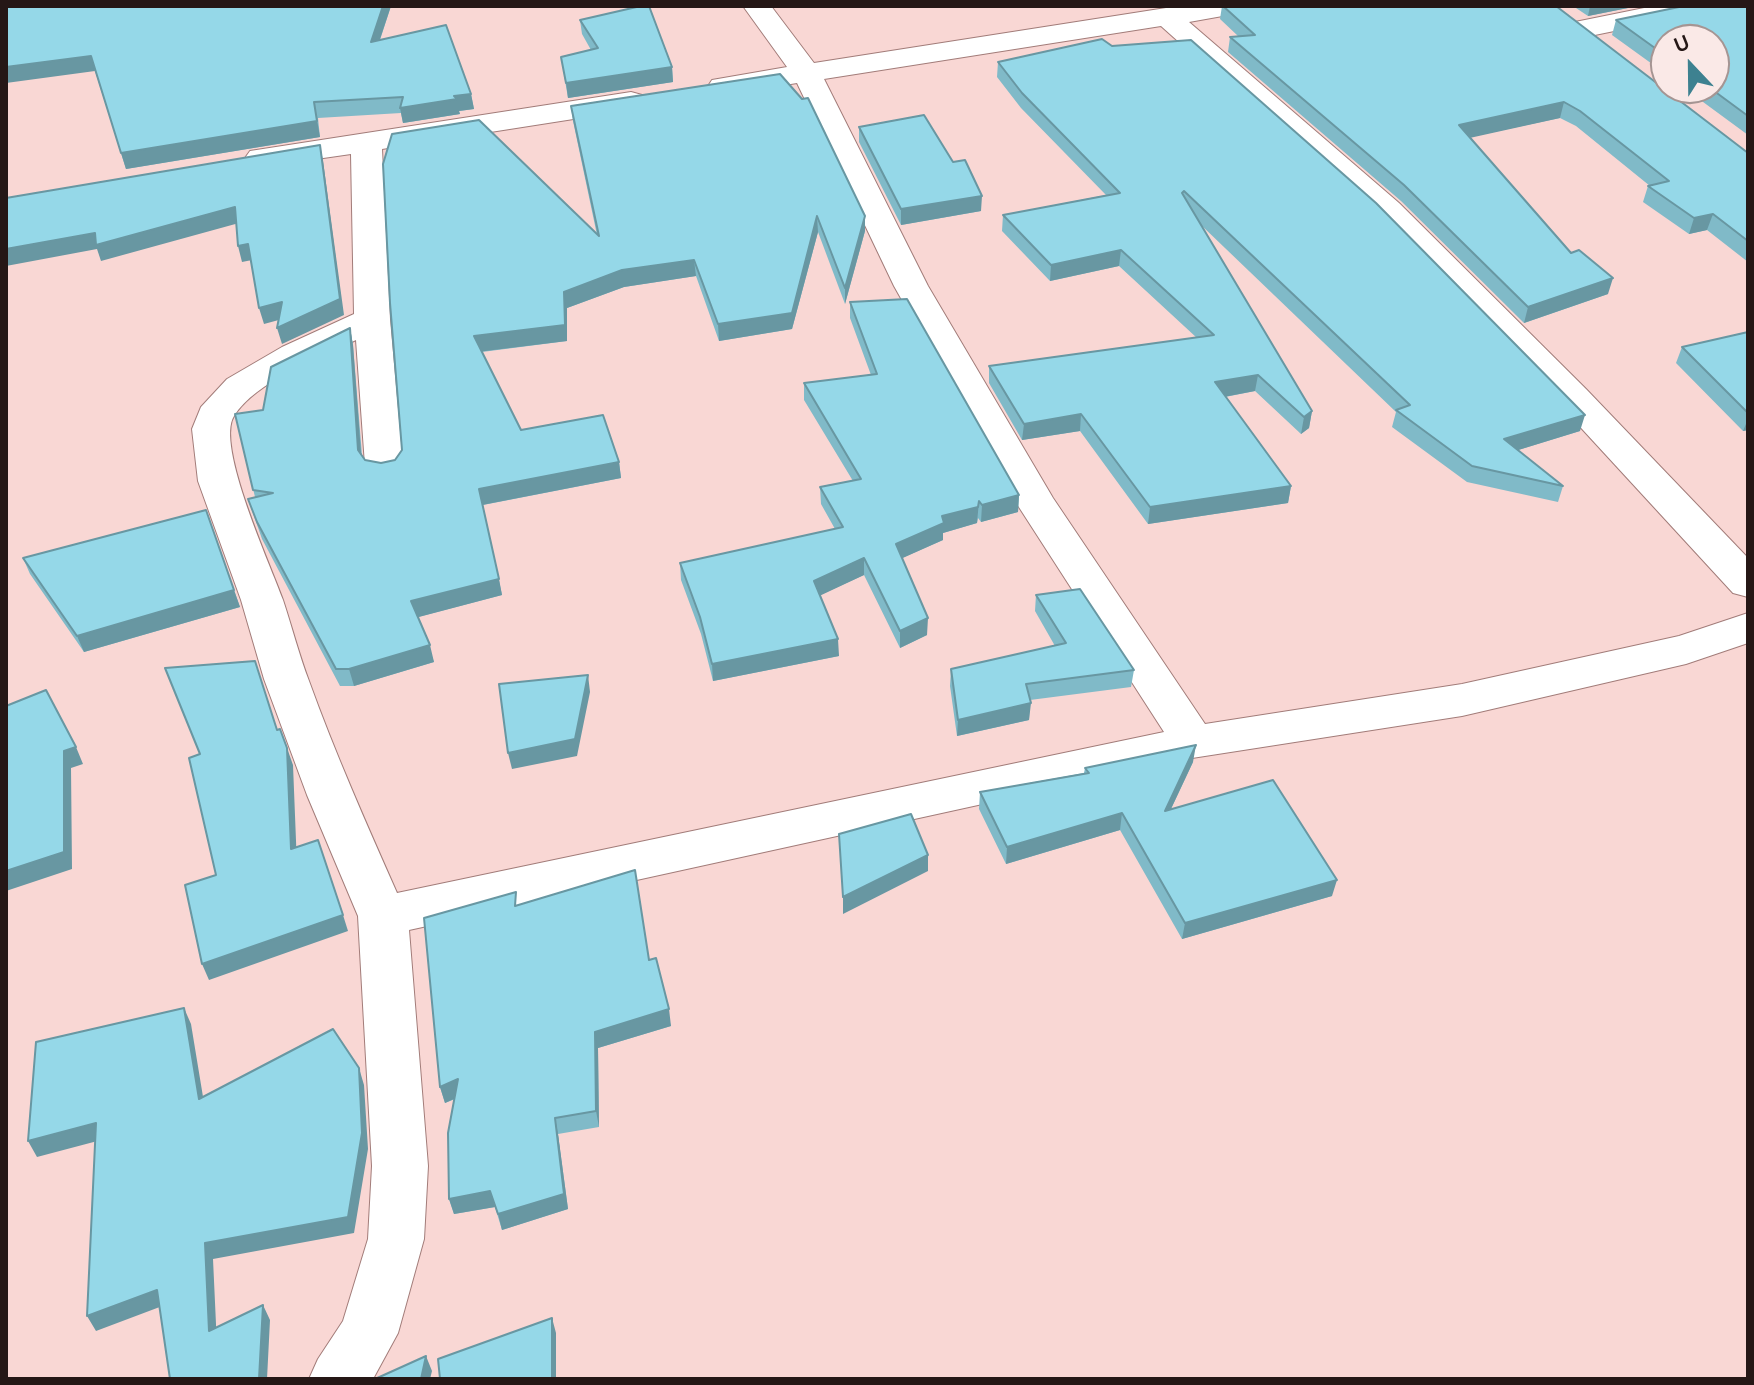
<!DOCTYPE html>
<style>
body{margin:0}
#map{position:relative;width:1754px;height:1385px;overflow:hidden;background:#f9d7d4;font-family:Karla,sans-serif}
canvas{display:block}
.frame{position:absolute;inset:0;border:8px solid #251716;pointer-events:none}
.north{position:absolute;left:1650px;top:24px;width:80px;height:80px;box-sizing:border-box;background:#fae9e7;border:2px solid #a59593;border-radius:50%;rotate:338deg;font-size:22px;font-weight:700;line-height:32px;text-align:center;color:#251716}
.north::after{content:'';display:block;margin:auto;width:28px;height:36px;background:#3d8190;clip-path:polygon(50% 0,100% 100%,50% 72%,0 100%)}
</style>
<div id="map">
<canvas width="1754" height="1385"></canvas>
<div class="frame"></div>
<div class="north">U</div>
</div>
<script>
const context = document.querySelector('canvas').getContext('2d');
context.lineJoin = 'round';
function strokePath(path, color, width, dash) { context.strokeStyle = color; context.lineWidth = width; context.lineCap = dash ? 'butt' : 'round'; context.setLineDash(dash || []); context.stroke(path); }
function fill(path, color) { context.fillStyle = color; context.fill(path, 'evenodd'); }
const minor = new Path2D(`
 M743,6H771L814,63L1166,8L1249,6L1245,12L1189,22L1399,203L1586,389L1748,558V597L1733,593L1560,405L1375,217L1161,26L824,79L928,286L1053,498L1205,724L1462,684L1679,636L1748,613V643L1686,664L1462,716L1192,758L409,930L428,1166L424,1239L398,1333L373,1379H309L318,1359L343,1321L368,1239L372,1166L358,916L307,795L264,679L241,600L198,481L192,429L201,407L227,379L282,347L354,314L351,154L261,167L250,165L245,158L250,151L631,92L642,95L646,101L642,107L631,110L382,149L390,319L403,465L398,474L384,477L370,474L365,465L356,340C320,357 255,382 234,416C215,445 271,566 283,600C292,627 299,655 309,681C335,753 366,823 397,893L1164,732L1015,501L894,286L797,83L723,95L712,92L708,86L712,80L787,67Z
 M1654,6H1711L1707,12L1697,14L1585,37L1575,34L1571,28L1575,22Z`);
const wall = new Path2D(`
 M6,6H391L380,40L471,94L474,109L459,111L460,114L403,123L401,113L318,118L320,137L126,169L95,71Z
 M1222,6H1556L1748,153V262L1707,230L1689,234L1643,202L1648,186H1650L1576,126L1560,118L1470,137L1608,294L1524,323L1401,201L1228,52L1230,37L1238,36L1220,19Z
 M1573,6H1638L1588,16Z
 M1748,6V135L1684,88H1714L1666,40V74L1612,35L1616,20Z
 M580,20L672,67L673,82L568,98L561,57L591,50L582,34Z
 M998,62L1580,431L1518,450L1563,486L1558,502L1467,482L1392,427L1396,412L1201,225L1312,411L1309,428L1301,434L1255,391L1225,397L1291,486L1288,503L1148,524L1080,431L1022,440L989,383V366L1197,338L1119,266L1050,281L1002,231L1003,215L1106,195L1021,108L997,77Z
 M571,106L865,216V231L845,304L818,232L792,329L719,341L696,276L624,287L567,308V341L482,352L521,430L619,462L621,478L483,505L502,595L418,617L434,662L354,686H340L262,539L248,499L255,497L235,414L263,410L350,328L353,345L362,455L365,460L381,463L395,460L402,450L390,303L597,235L573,121Z
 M859,127L981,211L901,225L859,142Z
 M850,302L1019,495L1018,512L981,522L978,518L977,523L943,533V540L902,558L927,635L900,648L864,575L820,595L839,656L713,681L701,634L681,580L680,563L835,529L821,504L820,487L853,481L804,400V383L871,375L850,318Z
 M1748,332V430L1743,431L1676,363L1682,347Z
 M23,558L234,590L240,607L84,652L30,574Z
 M1036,595L1134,670L1131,687L1030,700L1029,720L957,736L950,686L951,669L1055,646L1035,611Z
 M1193,762L1171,809L1332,896L1182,939L1120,830L1006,864L979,809L980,792L1084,773L1085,768Z
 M518,905L649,960L671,1026L598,1048L599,1127L558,1134L568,1209L502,1230L495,1207L454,1214L449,1199L455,1099L445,1103L440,1087Z`);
const shadedWall = new Path2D(`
 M383,6H391L374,57L371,42Z
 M1590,6H1638L1588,16Z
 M91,56L95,71L6,83V67Z
 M672,67L673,82L568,98L566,83Z
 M471,94L474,109L459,111L460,114L403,123L400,108L454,96Z
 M314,102L320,137L126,169L121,153Z
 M1564,102L1560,118L1456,141L1459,125Z
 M320,145L323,161L344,315L282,344L277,328Z
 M982,196L981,211L901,225V209Z
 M235,207L239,223L101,261L97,249L6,266V249Z
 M1713,214L1707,230L1689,234L1694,218Z
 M817,216L818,232L792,329L719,341L718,324Z
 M865,216V231L845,304V288Z
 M248,244L252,260L242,262L238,246Z
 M1121,250L1119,266L1050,281L1051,265Z
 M694,260L696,276L624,287L567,308V341L477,352L474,336L564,292L622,270Z
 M1613,278L1608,294L1524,323L1528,307Z
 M282,302L286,318L264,324L259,308Z
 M350,328L353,345L362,466L358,450Z
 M1258,375L1255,391L1213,399L1215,382Z
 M1312,411L1309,428L1301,434L1304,417Z
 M1081,414L1080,431L1022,440L1024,424Z
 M1585,415L1580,431L1499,456L1504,439Z
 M1748,419V430L1743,431Z
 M619,462L621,478L482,505L479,489Z
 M1291,486L1288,503L1148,524L1150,507Z
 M1019,495L1018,512L981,522L982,505Z
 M979,501L977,523L943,533V540L896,561V544L942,516Z
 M864,558V575L815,598L814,581Z
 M499,579L502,595L415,618L411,601Z
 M234,590L240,607L84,652L77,636Z
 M928,618L927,635L900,648V631Z
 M838,639L839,656L713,681L712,664Z
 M430,645L434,662L354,686L349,669Z
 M588,675L590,692L577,756L512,769L508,753Z
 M1031,703L1029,720L957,736L958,720Z
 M1196,745L1193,762L1162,828L1165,811Z
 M76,747L83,764L71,768L72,869L6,891V871L64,751Z
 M287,748L293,765L297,866L291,849Z
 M1122,813L1120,830L1006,864L1007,847Z
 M928,855V871L843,914V897Z
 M1337,880L1332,896L1182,939L1185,923Z
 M343,915L348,931L209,980L202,964Z
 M184,1008L191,1024L206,1115L199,1099Z
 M669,1009L671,1026L598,1048L599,1127L596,1111L595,1032Z
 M359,1068L364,1085L368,1149L354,1233L213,1259L217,1346L209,1331L205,1243Z
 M458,1079L463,1095L445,1103L440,1087Z
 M555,1118L558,1134L568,1209L502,1230L498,1214Z
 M96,1123L105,1139L37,1157L28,1141Z
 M490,1191L495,1207L454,1214L449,1199Z
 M157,1290L165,1305L96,1331L87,1316Z
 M263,1305L270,1320L267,1379H259Z
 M552,1318L556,1333V1379H552Z
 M426,1356L432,1371L430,1379H421Z`);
const building = new Path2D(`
 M6,6H383L371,42L446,25L471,94L454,96L457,99L400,108L403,97L314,102L317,121L121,153L91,56L6,67Z
 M641,6H649L672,67L566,83L561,57L598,48L580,20Z
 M1223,6H1556L1748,153V241L1713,214L1694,218L1648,186L1669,181L1580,111L1564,102L1459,125L1571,253L1579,250L1613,278L1528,307L1404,185L1230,37L1255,35Z
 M1684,6H1748V116L1710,88H1714V40H1666V56L1616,20Z
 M1102,39L1112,46L1191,40L1376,203L1585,415L1504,439L1563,486L1472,466L1396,410L1410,405L1184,191L1182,193L1312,411L1304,417L1258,375L1215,382L1291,486L1150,507L1081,414L1024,424L989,366L1214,335L1121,250L1051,265L1003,215L1120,193L1022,93L998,62Z
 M780,74L802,99L808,98L865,216L845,288L817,216L792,313L718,324L694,260L622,270L564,292L565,325L474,336L521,430L603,415L619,462L479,489L499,579L411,601L430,645L349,669H336L257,522L248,499L273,493L253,490L235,414L263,410L271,367L350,328L358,450L365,460L381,463L395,460L402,450L390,303L383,164L392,134L479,120L599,236L571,106Z
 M924,115L953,162L965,160L982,196L901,209L859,127Z
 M320,145L340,299L277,328L282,302L259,308L248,244L238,246L235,207L96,245L95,233L6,249V198Z
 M907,299L1019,495L982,505L979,501L978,507L942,516L944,523L896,544L928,618L900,631L864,558L814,581L838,639L712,664L700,617L680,563L843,527L820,487L861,479L804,383L877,374L850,302Z
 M1748,332V413L1682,347Z
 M206,510L234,590L77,636L23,558Z
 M1080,589L1134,670L1026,684L1031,703L958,720L951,669L1066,643L1036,595Z
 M255,661L277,730L280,729L287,748L291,849L318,840L343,915L202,964L185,885L216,875L189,758L200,754L165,668Z
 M588,675L575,739L508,753L499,684Z
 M46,690L76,747L64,751V852L6,871V706Z
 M1196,745L1165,811L1273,780L1337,880L1185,923L1122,813L1007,847L980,792L1089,773L1085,768Z
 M911,814L928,855L843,897L839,834Z
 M635,870L649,960L656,958L669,1009L595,1032L596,1111L555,1118L564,1194L498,1214L490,1191L449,1199L448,1133L458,1079L440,1087L424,918L516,892L515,906Z
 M184,1008L199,1099L333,1029L359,1068L362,1133L348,1217L205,1243L209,1331L263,1305L259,1379H170L157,1290L87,1316L96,1123L28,1141L36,1042Z
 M552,1318V1379H440L438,1359Z
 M426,1356L421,1379H375Z`);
strokePath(minor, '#a27c79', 2);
fill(minor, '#fff');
fill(wall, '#80bac8');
fill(shadedWall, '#6897a2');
fill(building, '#95d8e8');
strokePath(building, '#6897a2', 2);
</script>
